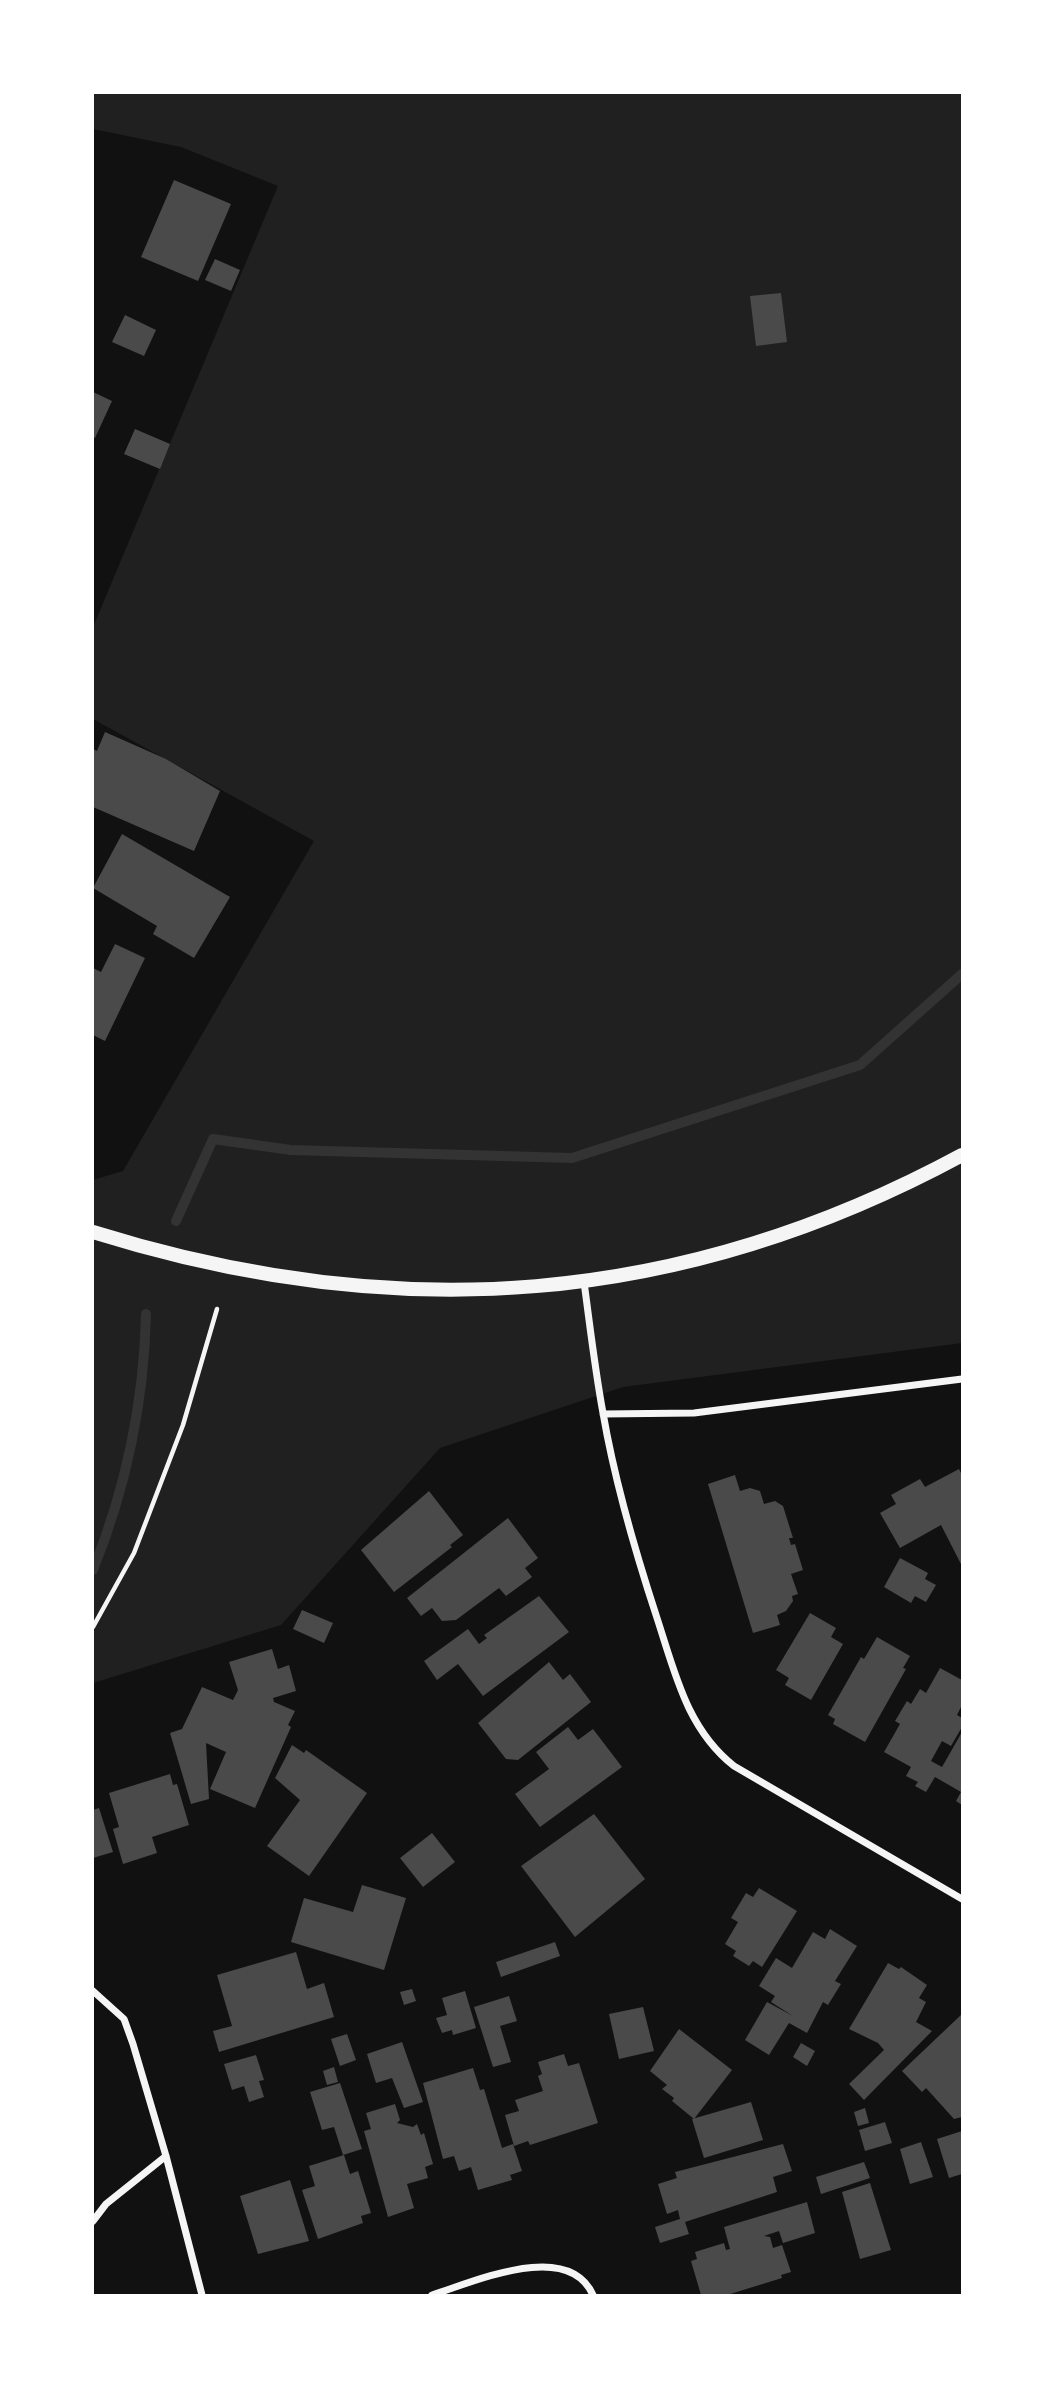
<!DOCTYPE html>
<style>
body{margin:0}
#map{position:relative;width:1055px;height:2388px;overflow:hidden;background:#111;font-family:Figtree,sans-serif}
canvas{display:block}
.frame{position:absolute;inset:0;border:94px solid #fff;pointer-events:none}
</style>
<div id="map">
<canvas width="1055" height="2388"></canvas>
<div class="frame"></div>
</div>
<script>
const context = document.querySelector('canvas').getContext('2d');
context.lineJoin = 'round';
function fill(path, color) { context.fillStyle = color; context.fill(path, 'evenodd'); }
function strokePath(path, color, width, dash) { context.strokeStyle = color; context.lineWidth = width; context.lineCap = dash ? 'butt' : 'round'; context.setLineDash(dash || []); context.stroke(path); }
const green = new Path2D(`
 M93,93H962V1343L623,1387L440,1448L281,1625L93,1683V1180L123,1171L314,841L93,719V627L278,186L181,147L93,129Z`);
const stream = new Path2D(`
 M176,1221L213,1139L291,1150L572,1158L860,1065L962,974
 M93,1570C126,1488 144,1402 146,1314`);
const building = new Path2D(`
 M174,180L231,204L198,281L141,257Z
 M215,259L240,270L231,291L205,280Z
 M781,293L787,342L756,346L750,296Z
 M125,315L156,330L144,356L112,342Z
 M93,392L112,401L95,438L93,437Z
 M135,429L170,444L160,469L124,454Z
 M105,732L166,759L220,791L194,851L93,807V749L97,751Z
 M122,834L230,897L194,958L153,934L157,926L93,888Z
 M115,944L145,958L105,1041L93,1035V968L101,972Z
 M959,1469L962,1475V1566L941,1525L900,1548L880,1513L896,1504L891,1495L920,1479L925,1487Z
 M735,1475L740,1491L750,1488L760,1491L764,1504L775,1501L783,1506L793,1538H789L791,1545L795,1544L803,1570L791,1574L798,1594L792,1596L793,1601L786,1611L777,1615L780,1625L753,1633L708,1484Z
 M429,1491L463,1535L450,1545L452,1547L394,1592L361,1550Z
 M508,1518L538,1558L525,1568L532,1577L506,1596L499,1588L456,1620L442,1621L432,1608L421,1616L407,1598Z
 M900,1558L928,1573L925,1579L936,1585L926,1602L915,1596L911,1603L884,1587Z
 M539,1596L569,1632L483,1696L458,1664L437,1680L424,1661L468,1629L479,1644L487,1638L484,1635Z
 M302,1610L333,1623L324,1643L293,1629Z
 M810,1613L836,1628L831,1637L843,1644L811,1700L785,1685L789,1678L776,1670Z
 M877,1637L910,1656L903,1668L906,1669L865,1742L833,1724L835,1719L828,1715L861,1657L864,1659Z
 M272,1649L278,1669L289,1665L296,1691L273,1698L274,1702L295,1711L288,1725L291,1727L255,1808L210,1789L226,1752L206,1743L209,1799L191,1804L170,1733L182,1729L202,1687L233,1700L238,1690L229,1662Z
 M549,1662L563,1680L570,1674L591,1702L518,1760L506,1759L478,1723Z
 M940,1668L962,1680V1705L957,1715L962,1718V1727L951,1746L942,1741L931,1761L942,1767L962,1732V1805L956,1801L961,1792L935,1777L926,1792L915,1786L918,1782L906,1776L911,1767L884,1752L900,1724L895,1721L907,1701L911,1704L920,1689L926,1693Z
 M568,1727L578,1740L593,1729L622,1767L540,1827L515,1794L549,1769L536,1752Z
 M292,1745L304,1753L306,1750L367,1793L309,1876L267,1846L300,1800L275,1778Z
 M170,1774L173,1785L177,1784L189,1825L152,1837L157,1853L123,1864L113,1829L119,1827L109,1793Z
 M99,1808L113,1852L93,1858V1810Z
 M594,1814L645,1879L575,1937L521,1866Z
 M432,1833L455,1862L423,1887L400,1858Z
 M362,1885L406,1898L384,1970L291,1942L304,1898L353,1912Z
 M759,1888L797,1911L762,1967L753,1961L749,1966L733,1956L736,1951L725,1944L738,1922L731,1918L746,1893L753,1897Z
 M830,1929L857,1946L835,1981L841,1984L828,2005L823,2002L807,2033L789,2023L769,2055L745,2040L767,2002L793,2016L771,2002L775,1996L759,1986L776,1958L792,1968L813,1932L825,1939Z
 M555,1942L560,1956L501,1977L496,1962Z
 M296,1952L307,1989L324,1983L334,2017L219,2052L213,2031L232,2026L217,1975Z
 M888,1963L899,1969L901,1967L927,1985L919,1998L926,2002L916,2022L932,2031L864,2100L849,2084L884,2050L878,2043L849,2029Z
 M412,1989L416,2001L404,2005L400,1992Z
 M465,1991L476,2028L453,2035L452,2030L442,2033L436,2018L447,2015L442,1998Z
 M509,1996L517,2021L500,2026L511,2062L493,2067L474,2007Z
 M643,2007L654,2051L619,2059L609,2014Z
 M962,2014V2117L954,2119L926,2088L922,2092L902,2071Z
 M679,2029L732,2070L694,2119L672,2101L674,2098L662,2089L667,2085L650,2071Z
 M347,2034L356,2060L340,2066L331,2039Z
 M402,2042L423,2102L404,2108L392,2078L376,2083L367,2054Z
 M801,2043L815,2051L807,2066L793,2057Z
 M564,2054L568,2066L579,2063L598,2123L530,2145L528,2141L514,2146L505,2115L519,2111L515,2100L543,2091L538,2076L542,2074L538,2062Z
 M256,2055L264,2080L259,2081L264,2097L249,2102L244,2086L232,2090L224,2064Z
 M334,2067L338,2082L327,2085L323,2071Z
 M473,2068L480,2090L484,2089L502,2148L513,2144L522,2171L510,2175L512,2180L478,2190L471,2167L459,2171L454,2156L443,2159L423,2083Z
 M340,2083L362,2149L343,2155L334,2127L322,2130L310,2092Z
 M751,2102L763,2140L704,2158L692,2119Z
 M395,2104L400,2120L397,2123L413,2127L417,2124L421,2135L424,2133L433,2164L425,2167L428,2178L407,2184L414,2208L388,2217L364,2131L371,2129L366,2113Z
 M865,2108L869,2123L858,2126L854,2112Z
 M885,2122L892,2143L865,2151L859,2130Z
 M962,2131V2174L949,2178L937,2139Z
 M921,2142L933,2177L910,2184L900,2149Z
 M783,2144L792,2171L773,2177L777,2192L685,2222L689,2234L660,2243L655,2227L680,2219L678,2210L667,2214L658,2184L677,2178L675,2172Z
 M344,2155L350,2174L358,2171L371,2213L361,2216L363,2223L318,2239L302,2190L315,2186L309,2166Z
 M864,2162L870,2178L821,2194L816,2177Z
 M290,2180L309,2241L258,2254L240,2196Z
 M870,2183L891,2250L860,2259L842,2192Z
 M807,2202L815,2233L783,2243L779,2231L764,2236L770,2237L773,2248L782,2245L791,2272L781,2275L782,2278L727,2295H701L691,2261L697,2259L695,2252L724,2243L726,2250L730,2249L724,2227Z`);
const path = new Path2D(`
 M93,1627L134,1553L183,1425L217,1309`);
const minor = new Path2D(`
 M584,1282C590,1326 595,1370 603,1413C615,1483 635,1551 657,1618C675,1673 687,1729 734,1766L962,1899
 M603,1414L694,1413L962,1379
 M93,1991L124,2019L133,2044L166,2156L202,2295
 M93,2221L106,2204L166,2156
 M432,2295C474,2282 568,2239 593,2295`);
const secondary = new Path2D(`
 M93,1232C397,1327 681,1307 962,1155`);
fill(green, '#202020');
strokePath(stream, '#333', 10);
fill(building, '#4a4a4a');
strokePath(path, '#f5f5f5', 4.5);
strokePath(minor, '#f5f5f5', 7);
strokePath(secondary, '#f5f5f5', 14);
</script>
